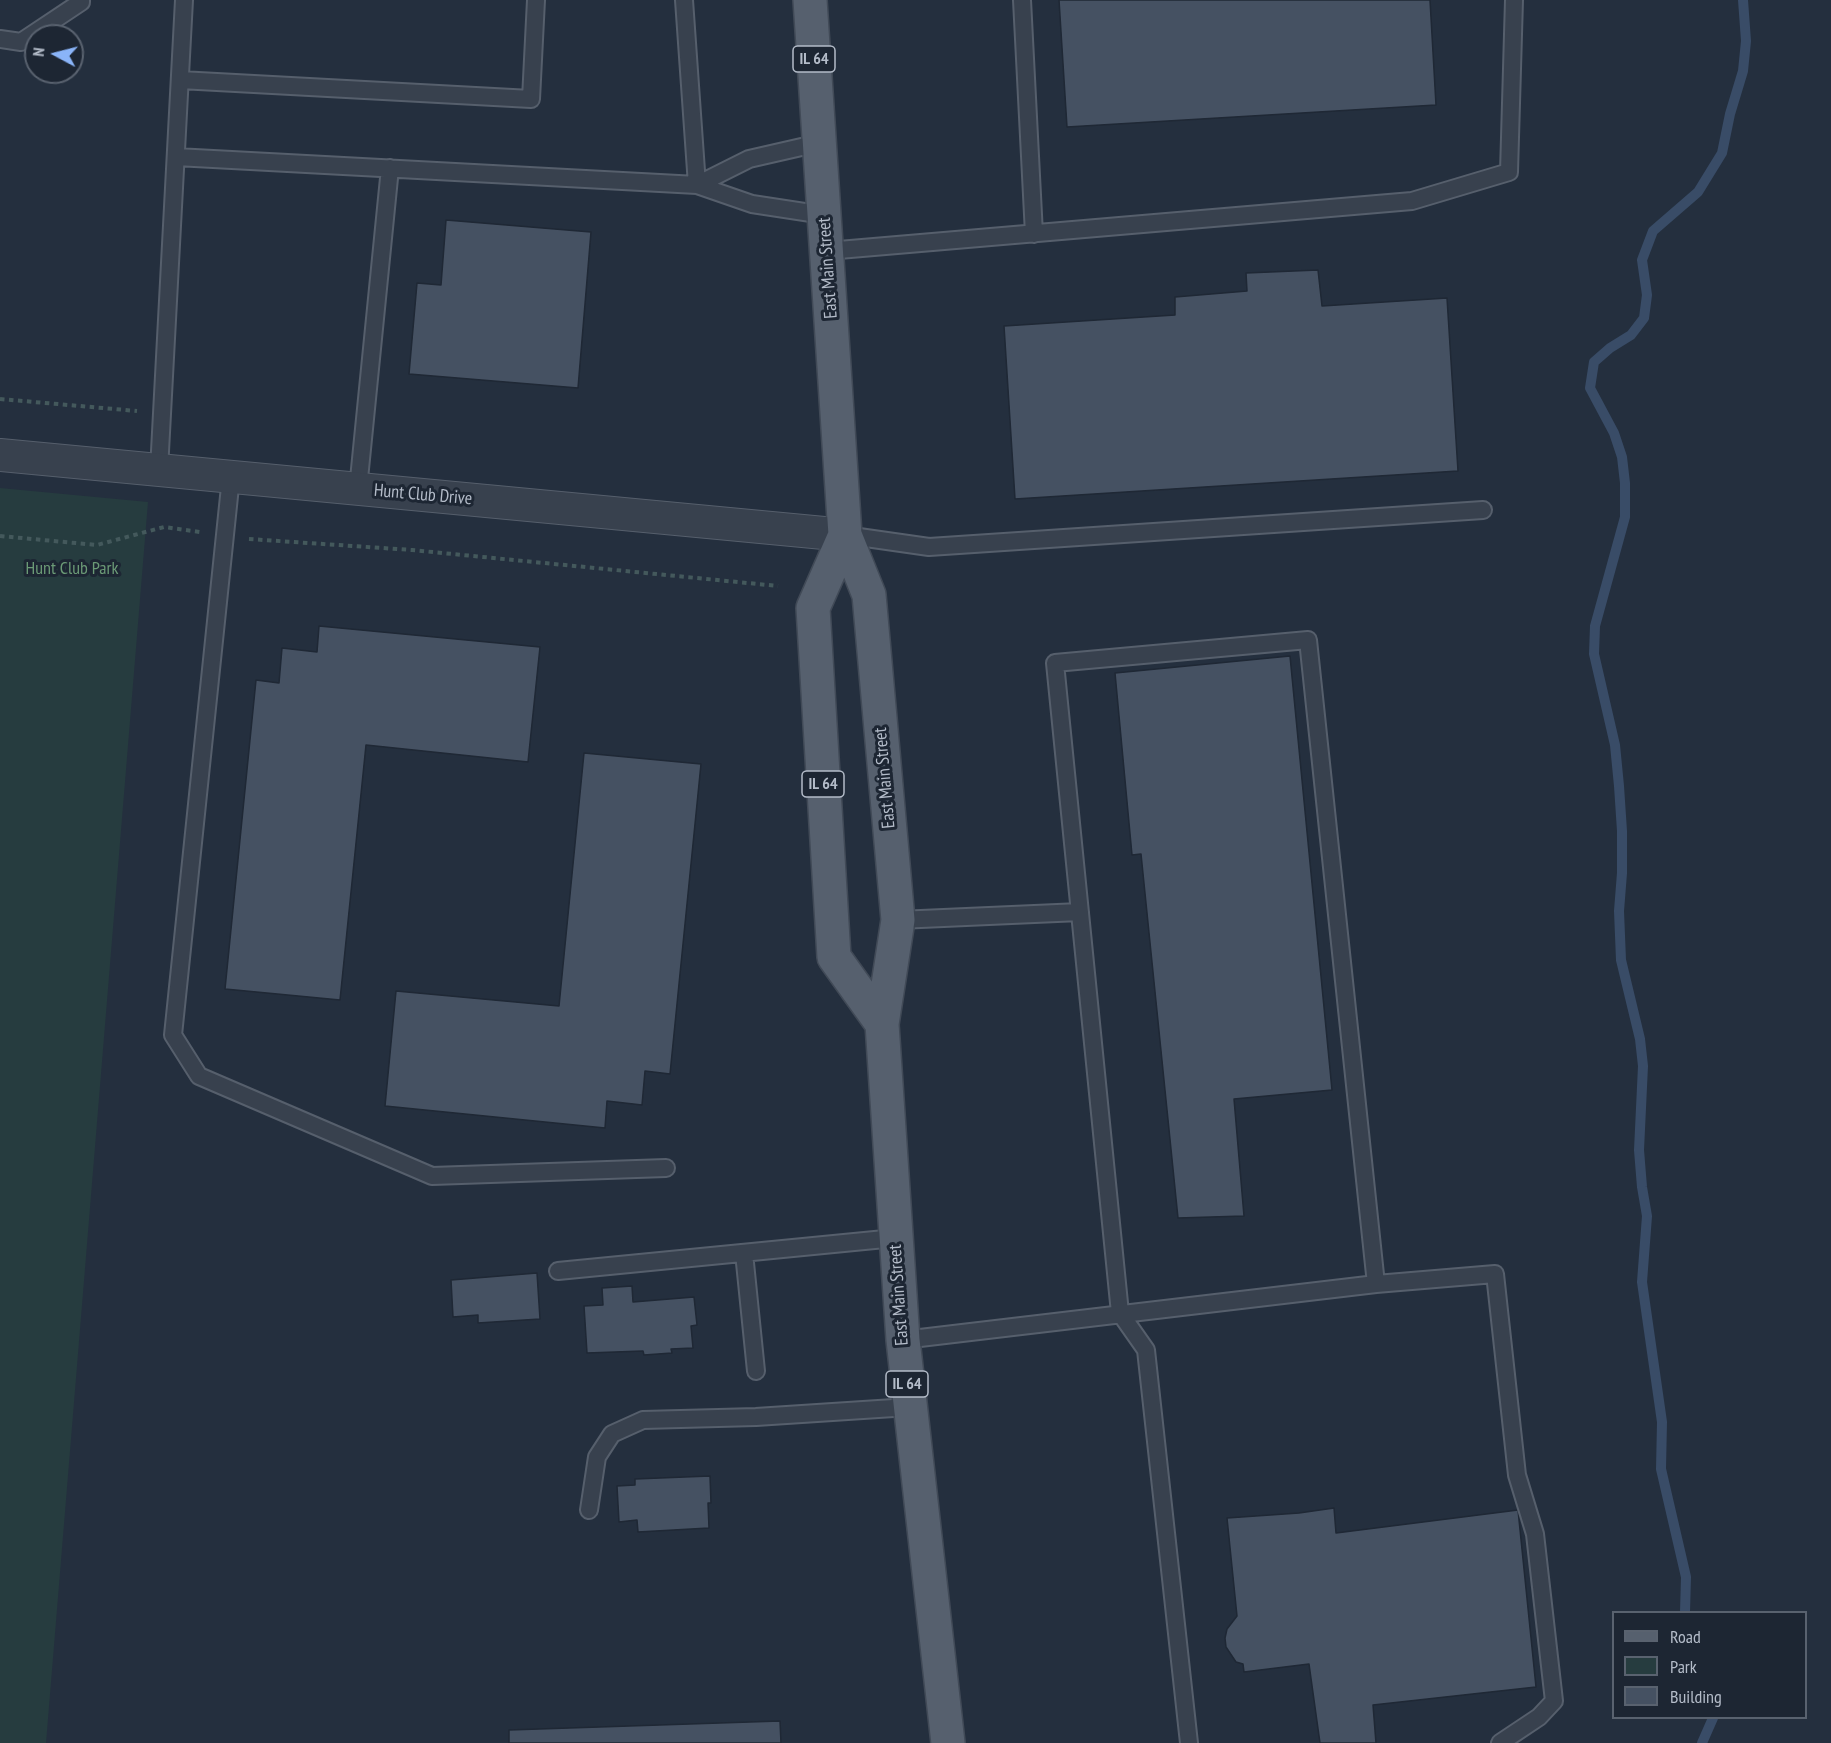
<!DOCTYPE html>
<style>
body{margin:0}
#map{position:relative;width:1831px;height:1743px;overflow:hidden;background:#242f3e;font-family:"PT Sans Narrow",sans-serif}
canvas{display:block}
.legend{position:absolute;left:1612px;top:1611px;width:195px;height:108px;box-sizing:border-box;background:#1d2633;border:2px solid #59626f;margin:0;padding:8px 10px;list-style:none;font-size:18px;color:#b4bcc9}
.legend li{display:flex;align-items:center;gap:12px;height:30px}
.legend b{width:30px;border:2px solid #59626f}
.north{position:absolute;left:24px;top:24px;width:60px;height:60px;box-sizing:border-box;background:#1d2633;border:2px solid #59626f;border-radius:50%;rotate:277deg;font-size:16px;font-weight:700;line-height:24px;text-align:center;color:#b4bcc9}
.north::after{content:'';display:block;margin:auto;width:21px;height:27px;background:#8ab4f8;clip-path:polygon(50% 0,100% 100%,50% 72%,0 100%)}
</style>
<div id="map">
<canvas width="1831" height="1743"></canvas>
<ul class="legend">
<li><b style="height:8px;background:#56606e"></b>Road</li>
<li><b style="height:16px;background:#263c3f"></b>Park</li>
<li><b style="height:16px;background:#455162"></b>Building</li>
</ul>
<div class="north">N</div>
</div>
<script>
const context = document.querySelector('canvas').getContext('2d');
context.lineJoin = 'round';
function fill(path, color) { context.fillStyle = color; context.fill(path, 'evenodd'); }
function strokePath(path, color, width, dash) { context.strokeStyle = color; context.lineWidth = width; context.lineCap = dash ? 'butt' : 'round'; context.setLineDash(dash || []); context.stroke(path); }
function drawText(font, color, halo, rows, align = 'center') {
  context.font = font + ' "PT Sans Narrow",sans-serif'; context.lineWidth = 6; context.setLineDash([]); context.textBaseline = 'middle'; context.strokeStyle = halo; context.fillStyle = color; for (const [text, x, y, turn = 0] of rows) {
    context.save(); context.translate(x, y); context.rotate((+turn || 0) * Math.PI / 180); context.textAlign = isNaN(turn) ? turn : align; if (halo) context.strokeText(text, 0, 0); context.fillText(text, 0, 0); context.restore();
  }
}
const green = new Path2D(`
 M0,488L148,502L46,1743H0Z`);
const stream = new Path2D(`
 M1685,1612L1686,1577L1661,1469L1662,1422L1642,1282L1647,1216L1642,1187L1639,1150L1643,1066L1640,1039L1621,960L1619,911L1622,873V831L1619,786L1615,745L1594,654L1595,626L1625,517V483L1622,457L1614,433L1590,388L1594,362L1610,348L1631,335L1644,318L1647,295L1642,260L1653,231L1698,192L1722,153L1730,114L1743,71L1746,41L1743,0
 M1702,1743L1713,1718`);
const building = new Path2D(`
 M1059,0H1430L1436,105L1067,127Z
 M446,220L591,232L578,388L409,374L417,283L441,285Z
 M1318,270L1322,306L1447,298L1458,471L1015,499L1004,326L1175,315V297L1247,291L1246,273Z
 M319,626L540,647L528,762L366,745L340,1000L225,989L256,680L279,683L282,648L317,652Z
 M1290,656L1332,1090L1234,1099L1244,1216L1178,1218L1141,854L1132,855L1115,673Z
 M584,753L701,764L670,1074L645,1071L642,1105L607,1101L605,1128L385,1106L396,991L559,1006Z
 M537,1273L540,1319L478,1323V1315L453,1317L451,1280Z
 M632,1286L633,1302L694,1297L697,1325L691,1326L693,1348L671,1349L672,1353L644,1355L643,1351L587,1353L584,1306L603,1305L602,1288Z
 M710,1476L711,1503H708L709,1528L638,1532L637,1520L619,1522L617,1486L635,1485V1479Z
 M1334,1508L1336,1533L1518,1510L1536,1687L1373,1705L1376,1743H1320L1309,1664L1244,1672L1243,1664L1236,1662L1226,1647L1225,1638L1227,1629L1237,1616L1227,1518L1299,1513Z
 M780,1721L781,1743H509V1730Z`);
const path = new Path2D(`
 M0,399L137,411
 M0,536L97,545L164,527L200,532
 M249,539L412,550L778,586`);
const lane = new Path2D(`
 M684,0L697,185
 M1022,0L1034,234
 M0,39L21,42L81,2V0
 M180,80L531,99L536,0
 M176,157L697,185L752,204L824,215
 M697,185L749,159L819,143
 M827,251L1412,201L1509,172L1514,0
 M159,470L184,0
 M231,477L173,1035L199,1076L432,1176L666,1168
 M358,489L390,168
 M845,535L929,547L1483,510
 M898,920L1080,912
 M744,1253L756,1371
 M558,1271L895,1238
 M903,1340L1376,1284L1495,1274L1517,1475L1535,1534L1554,1701L1539,1717L1500,1743
 M589,1510L597,1457L612,1434L643,1420L756,1417L909,1407
 M1189,1743L1146,1350L1120,1313L1055,663L1308,640L1376,1284`);
const street = new Path2D(`
 M0,455L845,535`);
const primary = new Path2D(`
 M810,0L845,535L869,595L898,920L882,1024L903,1340L948,1743
 M845,535L813,608L834,957L882,1024`);
const shields = [
 [814,59,42],
 [823,784,42],
 [907,1384,42]
];
const shieldNames = [
 ["IL 64",814,59],
 ["IL 64",823,784],
 ["IL 64",907,1384]
];
const streetNames = [
 ["East Main Street",828,268,-94],
 ["Hunt Club Drive",423,495,5],
 ["East Main Street",885,778,-95],
 ["East Main Street",899,1295,-94]
];
const parkNames = [
 ["Hunt Club Park",72,569]
];
fill(green, '#263c3f');
strokePath(stream, '#394c67', 10);
fill(building, '#455162');
strokePath(building, '#1f2835', 1.5);
strokePath(lane, '#565f6c', 20);
strokePath(street, '#565f6c', 34);
strokePath(primary, '#414a57', 36);
strokePath(path, '#44595c', 4, [4.5, 4.5]);
strokePath(lane, '#38414e', 16);
strokePath(street, '#38414e', 32);
strokePath(primary, '#56606e', 33);
for (const [x, y, w] of shields) { const box = new Path2D(); box.roundRect(x - w / 2, y - 13, w, 26, 4.5); context.fillStyle = '#1d2633'; context.fill(box); strokePath(box, '#b4bcc9', 1.5); }
drawText('bold 16px', '#b4bcc9', null, shieldNames);
drawText('18px', '#b4bcc9', '#1d2633', streetNames);
drawText('18px', '#6b9a76', '#1d2633', parkNames);
</script>
